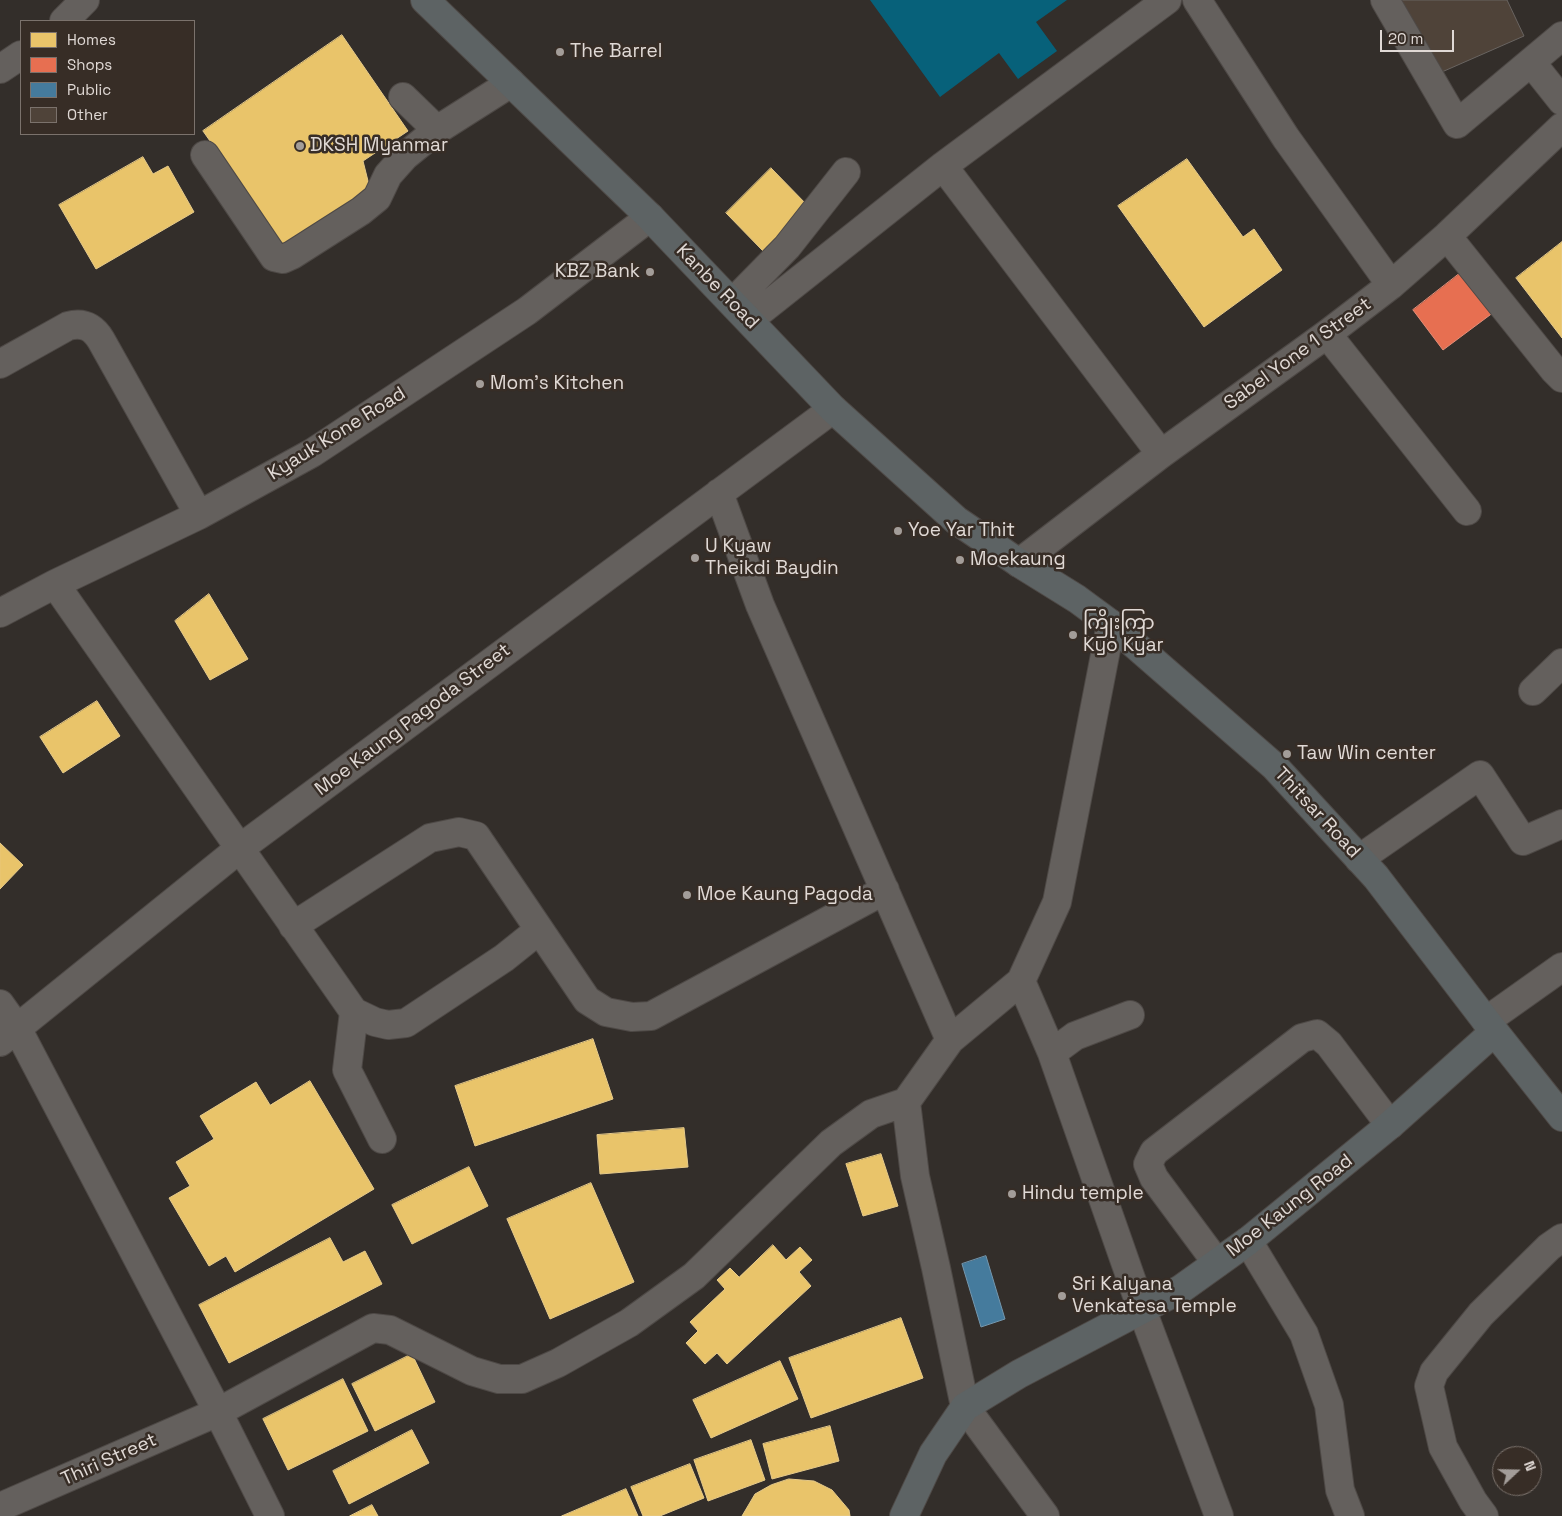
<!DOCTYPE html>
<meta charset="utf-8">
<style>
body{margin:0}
#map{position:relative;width:1562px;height:1516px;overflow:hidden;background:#332e2a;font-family:"Space Grotesk",sans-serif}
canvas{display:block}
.legend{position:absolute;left:20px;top:20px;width:175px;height:115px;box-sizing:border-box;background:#372d26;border:1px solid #7b726c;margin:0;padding:6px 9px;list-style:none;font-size:15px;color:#e0d9d5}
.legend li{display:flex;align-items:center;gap:10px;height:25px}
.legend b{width:25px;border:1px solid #7b726c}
.north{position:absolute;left:1492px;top:1446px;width:50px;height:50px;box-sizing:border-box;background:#372d26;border:1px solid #7b726c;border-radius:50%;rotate:69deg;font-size:14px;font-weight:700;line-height:20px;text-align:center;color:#e0d9d5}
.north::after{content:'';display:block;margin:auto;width:18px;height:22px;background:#a39d99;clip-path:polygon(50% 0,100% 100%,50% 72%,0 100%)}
.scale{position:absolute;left:1380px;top:30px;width:74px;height:22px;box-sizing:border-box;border:2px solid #e0d9d5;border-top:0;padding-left:6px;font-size:15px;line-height:18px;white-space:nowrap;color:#e0d9d5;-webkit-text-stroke:4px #372d26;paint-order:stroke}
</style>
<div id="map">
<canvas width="1562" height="1516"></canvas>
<ul class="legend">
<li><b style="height:14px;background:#e9c46a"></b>Homes</li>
<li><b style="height:14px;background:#e76f51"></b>Shops</li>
<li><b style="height:14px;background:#457b9d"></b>Public</li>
<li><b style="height:14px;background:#4f4339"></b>Other</li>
</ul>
<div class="north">N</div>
<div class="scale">20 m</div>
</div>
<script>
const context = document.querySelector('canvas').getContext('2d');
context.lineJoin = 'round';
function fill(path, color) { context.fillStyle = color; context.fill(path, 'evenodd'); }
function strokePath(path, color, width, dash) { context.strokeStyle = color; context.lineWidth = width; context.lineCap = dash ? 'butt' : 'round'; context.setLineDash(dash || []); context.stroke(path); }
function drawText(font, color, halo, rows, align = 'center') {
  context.font = font + ' "Space Grotesk","Noto Sans Myanmar",sans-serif'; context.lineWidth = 5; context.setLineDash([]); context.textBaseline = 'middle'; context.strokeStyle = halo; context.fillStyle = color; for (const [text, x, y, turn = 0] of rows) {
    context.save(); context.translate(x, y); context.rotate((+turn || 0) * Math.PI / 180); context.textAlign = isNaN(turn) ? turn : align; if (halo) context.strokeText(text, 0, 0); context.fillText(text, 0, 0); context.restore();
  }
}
const water = new Path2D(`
 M870,0H1067L1036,22L1057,51L1018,79L999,53L940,97Z`);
const homes = new Path2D(`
 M342,35L408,131L363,161L370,189L285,248L203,131Z
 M143,157L153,174L168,166L194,212L96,269L59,205Z
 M1187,159L1243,237L1254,229L1282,270L1204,327L1118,206Z
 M771,168L809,207L763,251L726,213Z
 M1562,242V338L1516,278Z
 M209,594L248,659L210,680L175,621Z
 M97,701L120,736L63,773L40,737Z
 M0,843L23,865L0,889Z
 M593,1039L613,1099L475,1146L455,1086Z
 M310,1081L374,1189L235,1272L226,1256L209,1266L169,1198L190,1186L176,1162L214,1139L200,1116L256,1082L270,1105Z
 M684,1128L688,1167L600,1174L597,1135Z
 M881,1154L898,1206L863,1216L846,1164Z
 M469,1167L488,1206L412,1244L392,1205Z
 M591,1183L634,1282L550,1319L507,1219Z
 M330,1238L343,1262L365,1251L382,1284L229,1363L199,1305Z
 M773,1245L786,1260L800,1247L812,1260L799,1272L811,1286L727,1364L717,1353L705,1364L686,1343L698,1331L690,1322L725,1289L717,1280L730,1268L739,1277Z
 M901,1318L923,1378L811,1418L789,1358Z
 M412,1354L435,1402L375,1431L352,1384Z
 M780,1361L798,1399L711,1438L693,1400Z
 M343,1379L368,1431L288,1470L263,1419Z
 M830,1426L839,1461L772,1479L763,1444Z
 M412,1430L429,1463L349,1504L333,1471Z
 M751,1440L765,1480L708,1501L694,1460Z
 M690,1464L704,1498L660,1516H643L631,1487Z
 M789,1479L814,1481L832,1490L849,1510L850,1516H742L755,1494L771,1485Z
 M626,1489L638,1516H562Z
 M372,1505L378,1516H350Z`);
const shops = new Path2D(`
 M1463,271L1494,312L1443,350L1413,310Z`);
const public = new Path2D(`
 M986,1256L1005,1319L981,1327L962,1264Z`);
const building = new Path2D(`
 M1394,0H1507L1524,36L1435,75Z`);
const minor = new Path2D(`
 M1197,0L1286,138L1391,285
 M1385,0L1457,124L1562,36
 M64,21L85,0
 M1531,62L1562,101
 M0,69L21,55
 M403,97L437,130
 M205,155L274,257L283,259L292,255L361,211L377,198L388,175L405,156L437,130L511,83
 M943,166L1161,454
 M1447,236L1554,370L1562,378
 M733,302L787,247L846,172
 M749,320L943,166L1167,0
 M1327,334L1467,511
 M0,364L68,326C83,322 93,327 101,340L199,515
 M719,493L760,605L950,1040
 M1019,563L1161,454L1327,334L1391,285L1447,236L1562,127
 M55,584L354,1012L375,1022L388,1025L406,1023L504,958L539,930
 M0,613L55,584L199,515L312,453L527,311L650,217
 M1533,691L1562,663
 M1359,859L1480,775L1523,841L1562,824
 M293,926L430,838L459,832L476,836L587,1000L606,1012L632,1017L651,1016L885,890
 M1021,981L1052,1053L1142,1310L1219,1516
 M0,1004L17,1028L218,1412L270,1516
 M354,1012L347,1070L382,1139
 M1486,1021L1562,967
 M0,1042L239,849L833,409
 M1052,1053L1075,1036L1130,1015
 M1248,1241L1304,1334L1329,1405L1340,1490L1350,1516
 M1217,1263L1154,1178L1148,1164L1154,1152L1302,1038L1317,1034L1329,1044L1390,1125
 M0,1507L218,1412L373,1328L390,1330L472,1371L499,1379H522L558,1363L629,1323L694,1276L831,1143L871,1114L906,1102
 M1045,1516L965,1407L936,1268L915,1176L906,1102L950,1040L1021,981L1057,902L1111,624
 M1484,1516L1473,1501L1443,1447L1429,1386L1434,1372L1481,1314L1549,1247L1562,1238`);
const major = new Path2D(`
 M425,0L650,217L833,409L956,520L1019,563L1077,599L1111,624L1275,767L1376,877L1486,1021L1562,1117
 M904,1516L933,1454L965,1407L1019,1374L1181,1289L1248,1241L1390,1125L1494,1032`);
const markers = [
 [560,52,5,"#a39d99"],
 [300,146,5,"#a39d99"],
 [650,272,5,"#a39d99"],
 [480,384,5,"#a39d99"],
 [898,531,5,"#a39d99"],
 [695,558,5,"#a39d99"],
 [960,560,5,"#a39d99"],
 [1073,635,5,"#a39d99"],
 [1287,754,5,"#a39d99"],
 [687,895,5,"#a39d99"],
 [1012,1194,5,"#a39d99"],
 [1062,1296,5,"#a39d99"]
];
const poiNames = [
 ["The Barrel",570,52],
 ["DKSH Myanmar",310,146],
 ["KBZ Bank",640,272,"right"],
 ["Mom's Kitchen",490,384],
 ["Yoe Yar Thit",908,531],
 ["U Kyaw",705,547],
 ["Theikdi Baydin",705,569],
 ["Moekaung",970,560],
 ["ကြိုးကြာ",1083,624],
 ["Kyo Kyar",1083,646],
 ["Taw Win center",1297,754],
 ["Moe Kaung Pagoda",697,895],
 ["Hindu temple",1022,1194],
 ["Sri Kalyana",1072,1285],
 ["Venkatesa Temple",1072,1307]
];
const streetNames = [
 ["Kanbe Road",717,287,46],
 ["Sabel Yone 1 Street",1298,354,-36],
 ["Kyauk Kone Road",337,434,-32],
 ["Moe Kaung Pagoda Street",413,720,-37],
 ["Thitsar Road",1317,813,47],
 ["Moe Kaung Road",1290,1206,-38],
 ["Thiri Street",109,1460,-24]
];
fill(water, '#07617a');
fill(homes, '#e9c46a');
strokePath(homes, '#e6ca8a', 1);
fill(shops, '#e76f51');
strokePath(shops, '#e58f79', 1);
fill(public, '#457b9d');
strokePath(public, '#7497ae', 1);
fill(building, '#4f4339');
strokePath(building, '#696461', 1);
strokePath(minor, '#4e4946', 30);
strokePath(major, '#4e4946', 30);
strokePath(minor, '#64605d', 28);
strokePath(major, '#5d6364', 28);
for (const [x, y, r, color] of markers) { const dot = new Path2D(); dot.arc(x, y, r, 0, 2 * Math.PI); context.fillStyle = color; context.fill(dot); strokePath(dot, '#372d26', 2); }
drawText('19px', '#e0d9d5', '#372d26', poiNames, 'left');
drawText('19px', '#e0d9d5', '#372d26', streetNames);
</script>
